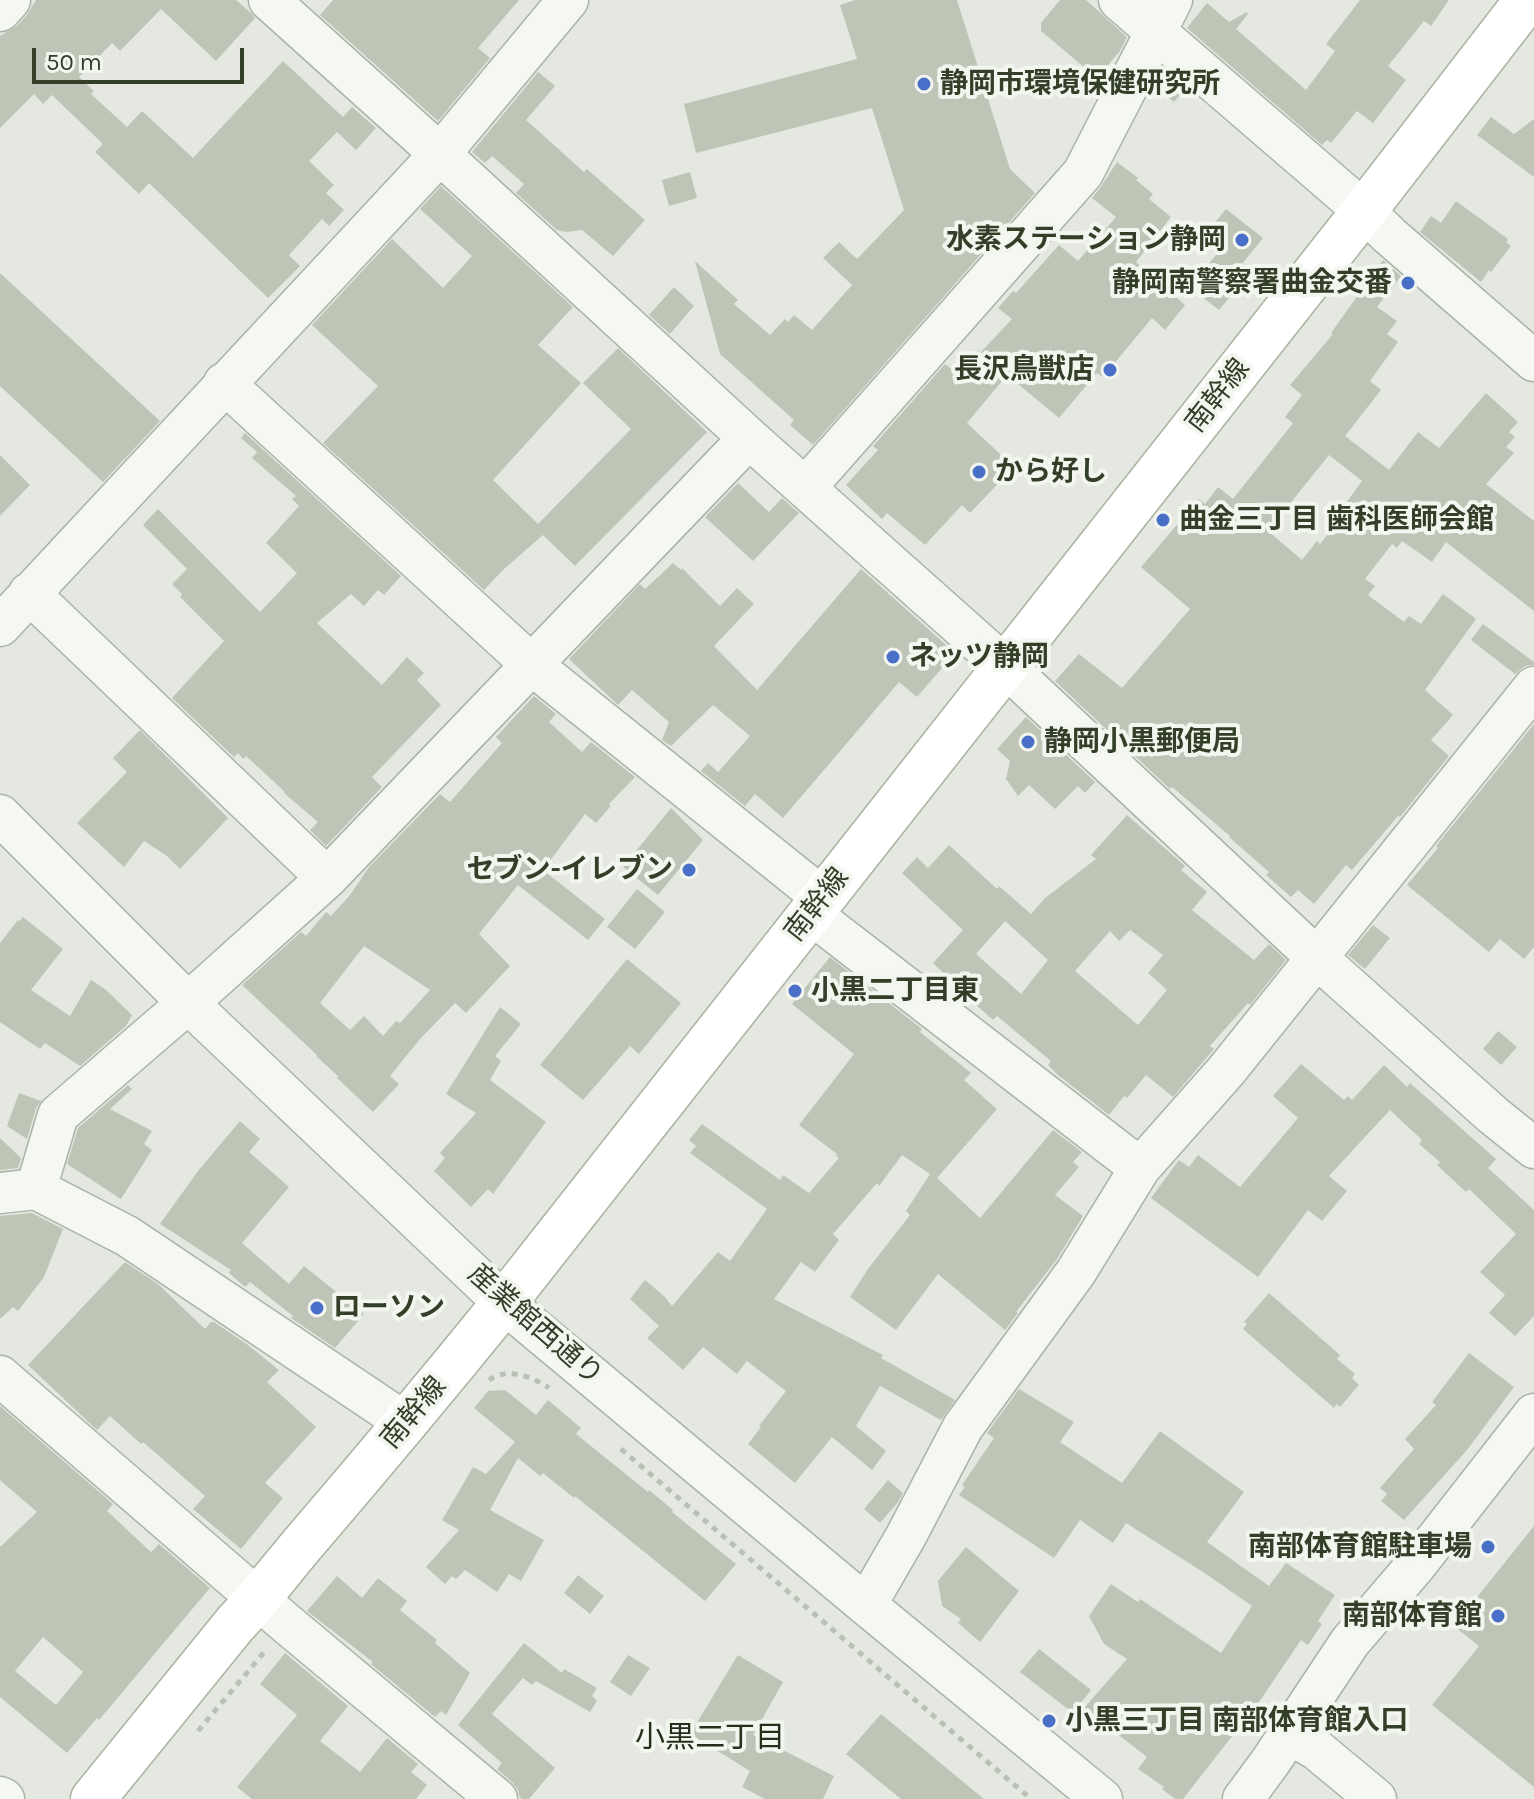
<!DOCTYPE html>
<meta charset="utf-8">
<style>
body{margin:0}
#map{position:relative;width:1534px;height:1799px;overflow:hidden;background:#e4e8e0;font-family:Karla,sans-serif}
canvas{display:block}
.scale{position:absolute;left:32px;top:48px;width:212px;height:36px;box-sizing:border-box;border:4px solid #343f29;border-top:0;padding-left:10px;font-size:24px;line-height:28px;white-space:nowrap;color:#343f29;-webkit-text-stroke:6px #f3f6ef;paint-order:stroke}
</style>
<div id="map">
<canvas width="1534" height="1799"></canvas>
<div class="scale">50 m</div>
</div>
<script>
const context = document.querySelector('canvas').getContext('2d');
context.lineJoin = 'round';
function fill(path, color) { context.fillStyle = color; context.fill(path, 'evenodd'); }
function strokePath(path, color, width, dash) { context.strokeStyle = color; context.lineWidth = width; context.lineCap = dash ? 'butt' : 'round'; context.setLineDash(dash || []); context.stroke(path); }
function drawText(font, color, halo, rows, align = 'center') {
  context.font = font + ' Karla,"Noto Sans JP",sans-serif'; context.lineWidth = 8; context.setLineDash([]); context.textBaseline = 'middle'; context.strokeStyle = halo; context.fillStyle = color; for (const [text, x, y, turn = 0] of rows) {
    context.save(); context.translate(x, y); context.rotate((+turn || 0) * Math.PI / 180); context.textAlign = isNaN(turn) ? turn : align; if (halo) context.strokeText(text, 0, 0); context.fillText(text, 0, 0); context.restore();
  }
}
const building = new Path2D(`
 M36,0H236L251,13L255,18L216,61L161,9L120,51L112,43L79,77L94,91L91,94L127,127L142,111L193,158L283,61L343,117L352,107L376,128L356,150L337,132L309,161L334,185L326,193L344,210L329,226L322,219L289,255L300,266L268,298L149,183L139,194L95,152L103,144L52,95L43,104L34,94L0,128V36L17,26L27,15Z
 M333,0H519L478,48L490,58L438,121L320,15Z
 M855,0H957L1010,169L1035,193L813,445L790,425L794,420L720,354L695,261L738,300L734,304L770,335L785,319L788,322L794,315L812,330L852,285L823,258L839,242L857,259L904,210L872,108L696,153L684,104L857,59L840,5Z
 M1060,0H1086L1127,37L1120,51L1097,78L1041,31V23Z
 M1360,0H1449L1431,26L1424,21L1388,66L1406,80L1373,123L1357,111L1331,143L1327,140L1322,145L1187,28L1207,3L1229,22L1247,12L1248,14L1236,29L1306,90L1335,51L1326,44Z
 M1163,68L1186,88L1174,102L1154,86Z
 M538,72L555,86L526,120L584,172L587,169L645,220L613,256L582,230L566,232L557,230L516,193L524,184L492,156L485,163L472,152Z
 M1491,117L1514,134L1534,119V177L1477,135Z
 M1117,162L1138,178L1136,180L1153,194L1149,199L1171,217L1136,262L1185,305L1165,330L1152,318L1103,377L1097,373L1059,418L1007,375L967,423L1014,467L970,513L962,505L925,545L887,513L882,519L846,485L878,450L873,446L945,364L954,371L968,357L970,359L978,350L981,352L1012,319L998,308L1013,291L1016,293L1059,245L1078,261L1116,217L1092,198L1100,188Z
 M690,172L697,198L669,206L662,180Z
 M441,186L573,307L538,345L581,383L493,480L538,524L631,429L583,383L618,348L707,432L575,566L543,535L503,570L484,590L323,443L378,386L312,325L392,239L443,288L472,256L420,209Z
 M1456,201L1508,239L1506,242L1511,246L1491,272L1489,270L1481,282L1420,232L1431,216L1441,223Z
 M1226,209L1263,238L1225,285L1234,292L1219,310L1190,288L1219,251L1203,237Z
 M1383,260L1401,276L1377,307L1397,321L1387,334L1398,342L1370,381L1381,390L1345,436L1389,470L1418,432L1439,448L1486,393L1518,422L1509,432L1515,437L1506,447L1514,453L1486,484L1534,521V611L1446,542L1432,562L1402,541L1397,548L1392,544L1365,579L1375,586L1368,595L1404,622L1409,616L1421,624L1443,594L1476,619L1425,690L1453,715L1431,740L1449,756L1400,817L1398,816L1352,870L1346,865L1314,904L1298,890L1291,897L1266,875L1269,872L1229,837L1230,836L1172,787L1170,789L1055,681L1079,654L1122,688L1190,609L1141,567L1199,499L1205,504L1218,487L1233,499L1293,423L1285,417L1302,395L1290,385L1333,334L1331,333ZM1329,455L1362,481L1346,503L1350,507L1320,544L1317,541L1302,560L1268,531Z
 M0,273L160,421L103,482L0,386Z
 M674,287L694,306L670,334L649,315Z
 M245,433L401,576L384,595L378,590L364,606L351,594L317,623L382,685L407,657L424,673L417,680L441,705L372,777L382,787L326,846L310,830L318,822L284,793L285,792L246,756L243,759L238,753L234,757L172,698L224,641L180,597L182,594L172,584L187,569L143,525L158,509L260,612L297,573L266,543L299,506L292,499L296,496L252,458L257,452L241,438Z
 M0,455L30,485L0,516Z
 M738,483L769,512L782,498L799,513L753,561L705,517Z
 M673,563L681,570L682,568L720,606L737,588L754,604L714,646L757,690L861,569L955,653L917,697L899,682L783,818L755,794L745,806L701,771L708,763L718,772L750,736L713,705L671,746L662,740L669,722L632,690L618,705L569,659L640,584L645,589Z
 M1483,624L1534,662V665L1525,666L1515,674L1471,640Z
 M534,696L556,714L549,722L582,752L591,742L635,777L609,804L611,806L596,823L585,814L543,870L605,919L588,940L518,885L479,934L510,966L466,1013L455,1003L420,1039L390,1076L399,1084L373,1112L337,1078L338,1076L316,1056L317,1055L242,985L301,932L306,936L326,912L331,916L350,895L369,867L440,794L450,802L502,743L496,737ZM364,946L430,990L400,1023L396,1021L383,1036L364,1016L350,1030L320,1003Z
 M1026,717L1095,782L1085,793L1078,786L1055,809L1029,785L1018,796L1006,779L1010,761L997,749Z
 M1534,724V947L1524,959L1500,939L1489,952L1407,885L1438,848L1436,846Z
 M140,730L228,818L180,869L167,856L144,841L124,867L77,823L127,772L113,758Z
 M671,808L703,840L658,895L623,867Z
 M1127,815L1185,866L1181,870L1207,892L1192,910L1254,960L1269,944L1286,960L1250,1005L1248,1003L1210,1046L1214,1049L1173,1097L1146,1075L1127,1098L1124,1096L1109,1115L1058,1075L1048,1065L1051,1061L997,1016L993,1020L959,990L960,989L933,963L963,930L902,873L917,857L928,868L949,845L997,889L999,886L1031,914L1045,898L1096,859L1091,855ZM1005,921L1048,960L1021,994L976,954ZM1130,930L1163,955L1148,973L1167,990L1138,1025L1075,971L1110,931L1119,941Z
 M637,889L665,912L635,949L607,927Z
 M23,917L63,949L31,990L70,1016L91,980L105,989L132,1015L126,1026L80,1066L45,1043L40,1049L0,1022V943L18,920L20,921Z
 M1373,925L1390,938L1365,969L1348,955Z
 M830,957L922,1029L920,1032L971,1073L964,1080L997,1109L937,1178L980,1218L1053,1130L1082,1152L1073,1162L1079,1167L1055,1195L1083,1216L1057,1259L1016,1312L1018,1313L1005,1330L938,1274L896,1330L850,1297L868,1269L910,1215L906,1211L930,1174L902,1155L879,1186L877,1183L833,1234L839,1240L815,1272L801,1262L774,1299L883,1355L881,1358L955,1400L941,1420L880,1386L856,1426L886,1451L872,1470L832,1437L795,1483L748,1444L761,1427L759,1426L786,1391L747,1361L737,1374L703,1347L683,1370L647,1338L659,1326L630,1299L645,1280L664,1296L672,1306L718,1252L730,1261L767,1209L690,1153L696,1146L689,1140L702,1124L780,1180L783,1175L809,1193L839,1158L836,1156L837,1154L799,1125L854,1054L792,1004Z
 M627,959L681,1003L639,1054L630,1046L583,1100L540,1065Z
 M500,1007L521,1024L495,1056L501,1061L490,1080L546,1122L493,1194L488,1189L471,1207L434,1171L445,1158L440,1153L476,1113L446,1094Z
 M1498,1031L1517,1047L1501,1065L1483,1049Z
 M1301,1064L1344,1100L1348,1096L1352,1100L1384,1065L1407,1087L1410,1083L1496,1159L1488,1168L1534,1210V1316L1515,1336L1489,1313L1505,1295L1480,1272L1516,1234L1469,1189L1466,1192L1437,1165L1440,1162L1419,1144L1422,1140L1390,1110L1329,1176L1347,1191L1322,1221L1308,1210L1258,1277L1151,1198L1179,1160L1189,1167L1198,1155L1240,1187L1298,1118L1273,1096Z
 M128,1085L132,1089L110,1109L152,1131L144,1144L152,1150L121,1199L67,1164L78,1128Z
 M19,1093L41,1101L36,1108L27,1139L7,1126Z
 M240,1121L260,1139L249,1152L289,1187L242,1243L289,1284L304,1266L364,1314L335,1348L291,1318L293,1316L250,1282L245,1287L229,1273L231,1270L160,1224L198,1171Z
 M0,1138L21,1158L18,1168L0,1170Z
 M32,1213L63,1229L44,1277L18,1311L13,1307L0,1319V1216Z
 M125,1262L158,1284L205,1329L211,1322H214L248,1345L279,1370L267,1382L316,1427L265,1483L283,1498L241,1549L193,1509L205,1496L143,1442L141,1444L110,1416L97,1430L28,1365Z
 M1269,1293L1340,1355L1337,1359L1355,1374L1352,1378L1359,1385L1340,1407L1337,1404L1334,1408L1243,1329L1247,1324L1244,1322Z
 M1469,1353L1514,1387L1467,1450L1404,1520L1381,1501L1387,1494L1380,1488L1414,1449L1405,1439L1436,1405L1432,1402Z
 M1019,1389L1074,1422L1060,1442L1122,1483L1160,1431L1244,1492L1207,1542L1269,1586L1286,1563L1335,1595L1318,1621L1322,1624L1308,1645L1301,1640L1242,1727L1240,1726L1183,1799H1175L1162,1789L1164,1787L1138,1769L1147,1757L1084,1708L1127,1659L1104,1644L1089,1616L1111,1584L1138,1602L1140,1599L1221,1653L1252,1606L1206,1574L1126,1523L1113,1543L1080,1520L1054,1558L959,1495L965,1487L962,1485L994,1438L987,1433Z
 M505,1390L536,1415L548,1400L581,1428L576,1434L648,1492L649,1490L673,1510L672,1512L736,1564L705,1601L575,1496L574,1498L543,1473L540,1476L518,1458L490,1510L544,1540L521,1581L509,1574L497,1592L465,1570L456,1579L452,1576L445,1584L426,1567L459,1530L442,1520L473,1467L486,1474L515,1442L474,1408L488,1391Z
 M0,1406L113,1504L107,1511L151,1552L159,1544L210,1588L99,1720L97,1718L67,1753L0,1697V1547L37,1512L0,1480ZM43,1637L83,1672L56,1705L15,1671Z
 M888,1480L903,1493L898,1502L880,1523L864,1509Z
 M1534,1526V1787L1432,1705L1479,1646L1454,1626Z
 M966,1547L1019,1591L980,1642L958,1623L961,1619L942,1606L938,1581Z
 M578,1575L604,1596L590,1614L564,1593Z
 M337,1576L362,1598L378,1578L407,1601L400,1610L437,1640L435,1643L470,1673L446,1715L441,1711L435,1717L371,1664L373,1662L307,1611Z
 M524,1643L562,1673L564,1669L597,1688L592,1696L597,1701L590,1712L536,1681L532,1685L523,1678L492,1714L555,1768L529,1799H522L519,1796L518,1790L512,1782L497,1769L502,1763L458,1725Z
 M1039,1649L1091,1690L1073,1713L1020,1672Z
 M285,1653L348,1706L320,1741L360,1772L387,1738L418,1764L411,1772L427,1785L416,1799H252L237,1787L297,1715L260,1684Z
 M628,1655L650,1668L631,1696L610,1682Z
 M738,1655L783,1682L753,1735L834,1776L823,1799H765L742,1787L750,1771L690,1734Z
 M881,1714L984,1799H901L846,1754Z`);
const path = new Path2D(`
 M489,1380C507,1367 531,1376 549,1388
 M621,1449L1031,1799
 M198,1731L266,1650`);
const minor = new Path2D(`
 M269,0L440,154L749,438L1005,666L1316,957L1494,1116L1534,1148
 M1119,0L1364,211L1390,236L1534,361
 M0,11L10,0
 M224,383L532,665L823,898
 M805,488L1083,173L1172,0
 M29,593L327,878
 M0,626L440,154L568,0
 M0,815L188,1003L504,1303L866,1605L1102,1799
 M811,914L1140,1168
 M36,1189L58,1115L188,1003L327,878L749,438
 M0,1193L36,1189L127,1236L406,1423
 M0,1376L287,1624L497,1799
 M866,1605L906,1536L963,1427L1076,1272L1140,1168L1226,1071L1534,687
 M1289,1734L1317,1750L1376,1799
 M0,1797L4,1799
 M1243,1799L1271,1761L1350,1642L1416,1565L1534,1414`);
const major = new Path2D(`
 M93,1799L235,1624C261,1597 282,1568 307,1539C374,1461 439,1383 504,1303L1364,211L1527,0`);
const markers = [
 [924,84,8,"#4a6fc8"],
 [1242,240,8,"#4a6fc8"],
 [1408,283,8,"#4a6fc8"],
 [1110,370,8,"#4a6fc8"],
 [979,472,8,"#4a6fc8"],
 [1163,520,8,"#4a6fc8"],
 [893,657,8,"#4a6fc8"],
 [1028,742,8,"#4a6fc8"],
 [689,870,8,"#4a6fc8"],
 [795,991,8,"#4a6fc8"],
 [317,1308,8,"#4a6fc8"],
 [1488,1547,8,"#4a6fc8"],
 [1498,1616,8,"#4a6fc8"],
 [1049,1721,8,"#4a6fc8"]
];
const poiNames = [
 ["静岡市環境保健研究所",940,84],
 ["水素ステーション静岡",1226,240,"right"],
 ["静岡南警察署曲金交番",1392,283,"right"],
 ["長沢鳥獣店",1094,370,"right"],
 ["から好し",995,472],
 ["曲金三丁目 歯科医師会館",1179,520],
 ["ネッツ静岡",909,657],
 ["静岡小黒郵便局",1044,742],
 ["セブン-イレブン",673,870,"right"],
 ["小黒二丁目東",811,991],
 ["ローソン",333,1308],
 ["南部体育館駐車場",1472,1547,"right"],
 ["南部体育館",1482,1616,"right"],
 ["小黒三丁目 南部体育館入口",1065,1721]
];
const streetNames = [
 ["南幹線",1218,396,-52],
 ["南幹線",817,905,-52],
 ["産業館西通り",535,1325,41],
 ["南幹線",414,1413,-50]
];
const neighbourhoodNames = [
 ["小黒二丁目",710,1738]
];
fill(building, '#bec5b7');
strokePath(minor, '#acb2a5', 43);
strokePath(major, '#aab3a0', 47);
strokePath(path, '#bac0b6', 5, [6, 6]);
strokePath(minor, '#f4f7f2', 40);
strokePath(major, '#fff', 44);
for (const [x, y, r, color] of markers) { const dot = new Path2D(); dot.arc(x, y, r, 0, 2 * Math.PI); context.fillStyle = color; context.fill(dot); strokePath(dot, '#f3f6ef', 3); }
drawText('bold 28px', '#343f29', '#f3f6ef', poiNames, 'left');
drawText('28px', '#343f29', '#f3f6ef', streetNames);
drawText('30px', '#25301b', '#f3f6ef', neighbourhoodNames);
</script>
